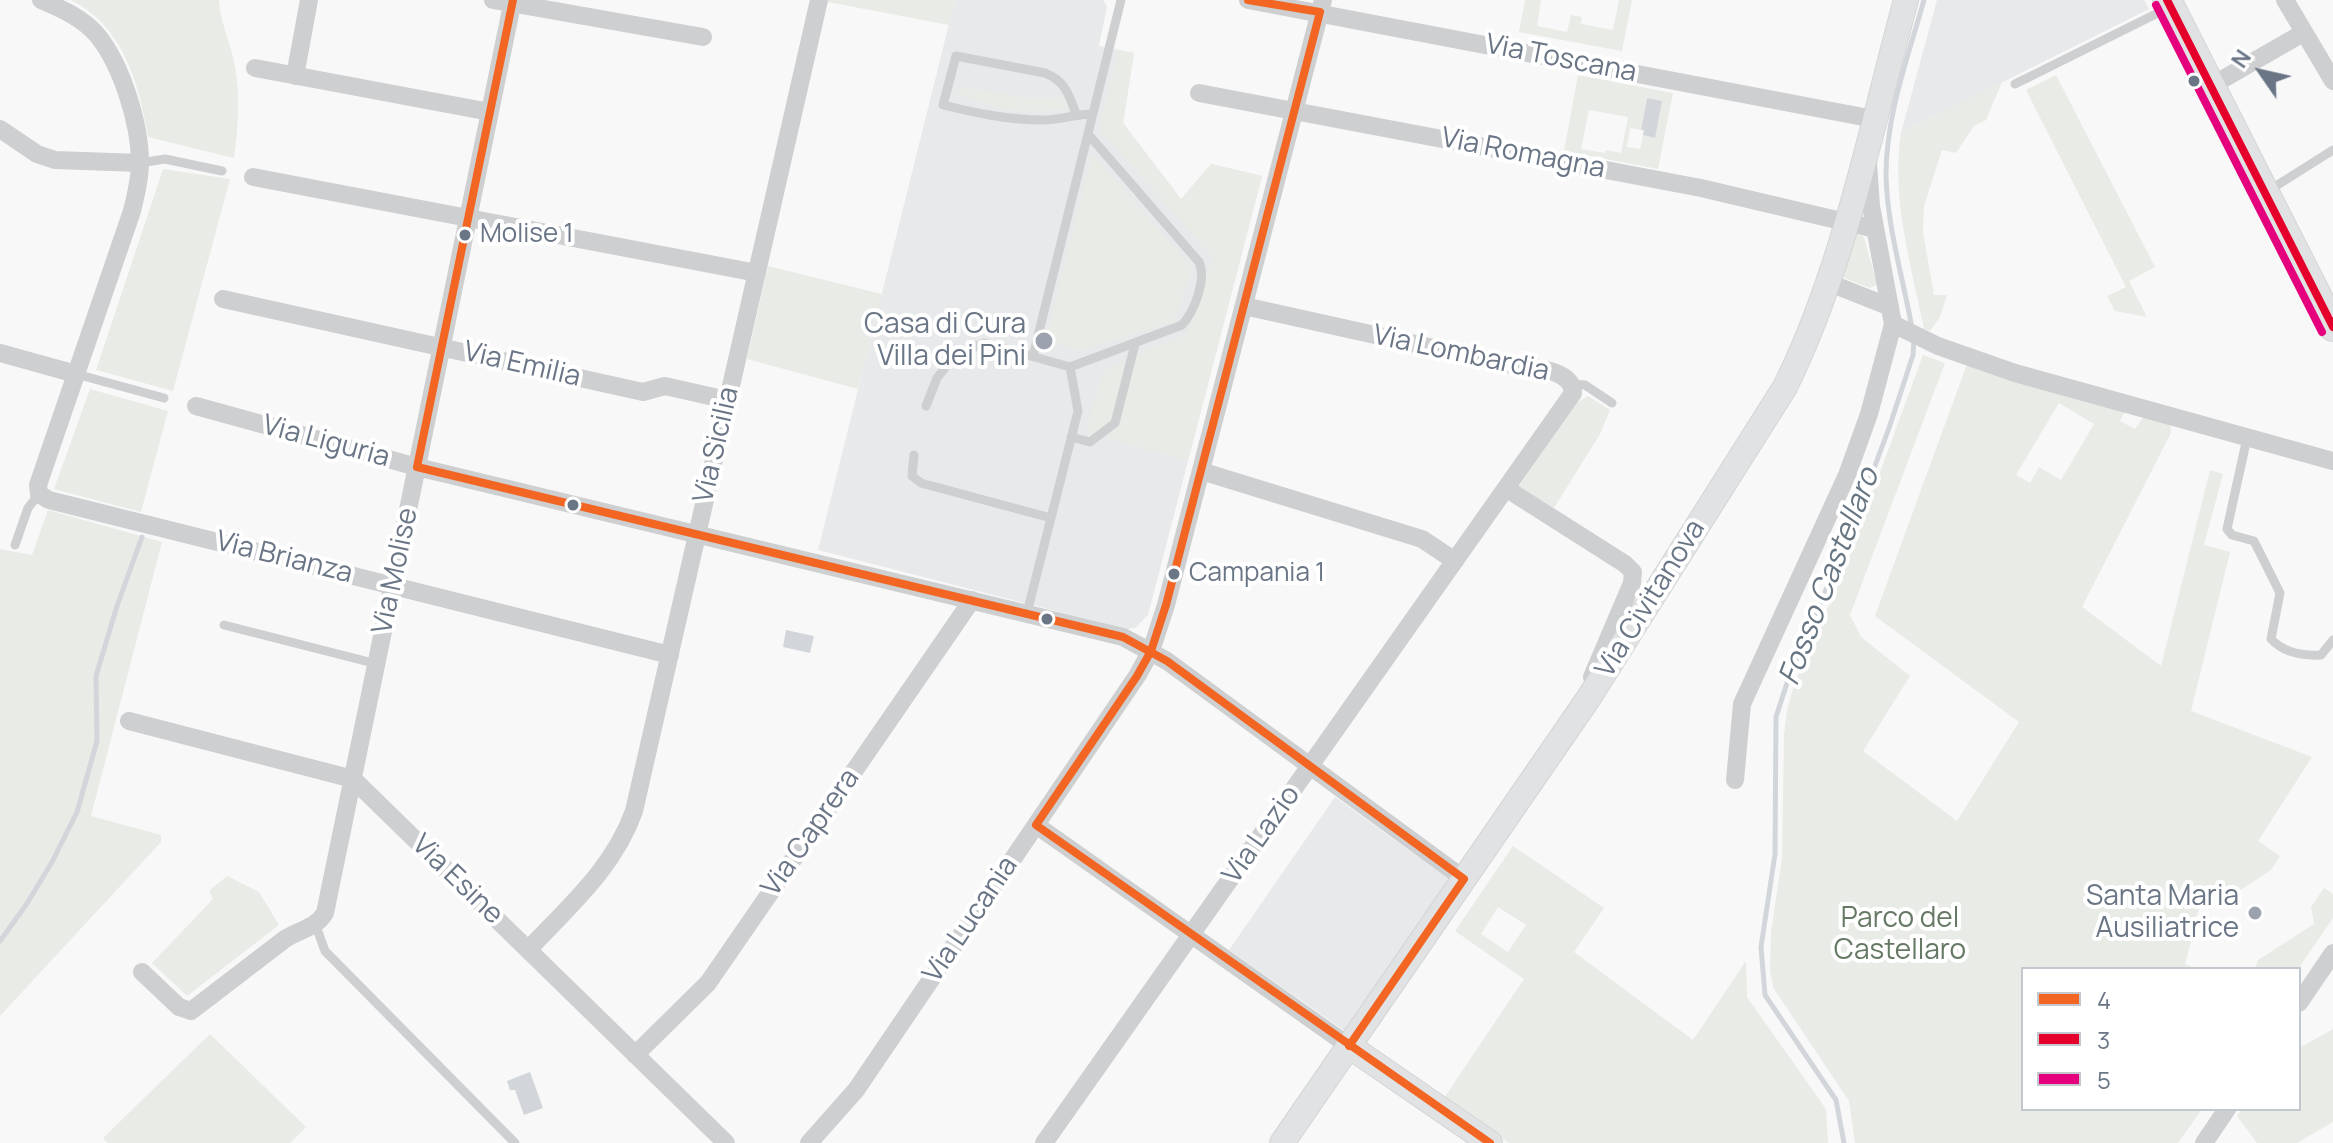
<!DOCTYPE html>
<style>
body{margin:0}
#map{position:relative;width:2333px;height:1143px;overflow:hidden;background:#f8f8f8;font-family:Manrope,sans-serif}
canvas{display:block}
.legend{position:absolute;left:2021px;top:967px;width:280px;height:144px;box-sizing:border-box;background:#fff;border:2px solid #c3c8cf;margin:0;padding:10px 14px;list-style:none;font-size:24px;color:#6a7586}
.legend li{display:flex;align-items:center;gap:16px;height:40px}
.legend b{width:40px;border:2px solid #c3c8cf}
.north{position:absolute;left:2221px;top:32px;width:80px;height:80px;-webkit-text-stroke:6px #fff;paint-order:stroke;rotate:304deg;font-size:22px;font-weight:700;line-height:32px;text-align:center;color:#6a7586}
.north::after{content:'';display:block;margin:auto;width:28px;height:36px;background:#6a7586;clip-path:polygon(50% 0,100% 100%,50% 72%,0 100%)}
</style>
<div id="map">
<canvas width="2333" height="1143"></canvas>
<ul class="legend">
<li><b style="height:10px;background:#f26522"></b>4</li>
<li><b style="height:10px;background:#e4002b"></b>3</li>
<li><b style="height:10px;background:#e5007d"></b>5</li>
</ul>
<div class="north">N</div>
</div>
<script>
const context = document.querySelector('canvas').getContext('2d');
context.lineJoin = 'round';
function fill(path, color) { context.fillStyle = color; context.fill(path, 'evenodd'); }
function strokePath(path, color, width, dash) { context.strokeStyle = color; context.lineWidth = width; context.lineCap = dash ? 'butt' : 'round'; context.setLineDash(dash || []); context.stroke(path); }
function drawText(font, color, halo, rows, align = 'center') {
  context.font = font + ' Manrope,sans-serif'; context.lineWidth = 8; context.setLineDash([]); context.textBaseline = 'middle'; context.strokeStyle = halo; context.fillStyle = color; for (const [text, x, y, turn = 0] of rows) {
    context.save(); context.translate(x, y); context.rotate((+turn || 0) * Math.PI / 180); context.textAlign = isNaN(turn) ? turn : align; if (halo) context.strokeText(text, 0, 0); context.fillText(text, 0, 0); context.restore();
  }
}
const built = new Path2D(`
 M955,0H1103L1107,6L1099,46L1134,53L1123,123L1181,199L1211,164L1262,176L1148,615L1135,628L1126,629L818,550Z
 M1937,0H2144L2149,9L1901,133Z
 M1335,797L1449,879L1345,1031L1229,950Z`);
const green = new Path2D(`
 M71,0H219C220,22 230,41 234,62C241,93 238,128 234,158L148,137C139,83 123,26 71,0Z
 M828,0H955L949,25L828,2Z
 M1525,0H1541L1537,26L1567,32L1571,15L1582,17L1581,24L1613,30L1619,0H1632L1622,51L1519,32Z
 M1119,50L1134,53L1123,123L1181,199L1211,164L1262,176L1188,461L1086,432L1104,370L1188,333L1213,257L1099,128Z
 M1578,75L1673,93L1658,169L1564,151ZM1647,99L1655,137L1643,135L1640,149L1627,147L1630,128L1641,130ZM1589,110L1628,117L1621,153L1606,150L1605,153L1581,149Z
 M2056,75L2155,267L2129,281L2147,317L2115,311L2107,296L2126,287L2026,90Z
 M2002,82L1986,120L1974,126L1956,153L1942,150L1924,206L1923,232L1934,295H1947L1940,317L1930,331L1924,329C1911,264 1891,199 1901,133Z
 M960,87L1031,99L1064,97L1067,104L1065,109C1018,115 1003,109 958,95Z
 M1092,154L1192,268L1174,321L1081,351L1046,340Z
 M163,169L230,179L173,391L96,370Z
 M1853,233L1864,237L1877,285L1870,288L1844,278L1842,270Z
 M768,266L882,294L858,389L747,359Z
 M1923,355L1945,363L1850,615L1861,637L1910,676L1863,751L1957,821L2019,722L1875,616L1967,364L2125,411L2120,421L2135,429L2144,416L2170,424L2171,433L2082,607L2161,666L2210,470L2223,474L2204,545L2230,552L2191,711L2312,757L2258,841L2280,856L2271,870L2224,901L2202,896L2196,919L2182,928L2191,942L2185,964L2198,969H2023V1109H2202L2178,1143H1855L1849,1101L1774,989L1770,972L1771,932L1782,858L1784,735L1787,710L1794,685L1844,571ZM2059,403L2094,424L2061,480L2039,467L2030,483L2016,475Z
 M90,389L168,411L141,512L54,489Z
 M1588,396L1610,410L1600,434L1554,508L1519,486L1577,403Z
 M48,510L162,542L91,816L161,835V842L0,1016V549L32,555Z
 M1513,846L1604,908L1574,952L1693,1040L1746,961L1747,997L1826,1109L1828,1143H1509L1444,1098L1524,979L1455,931ZM1498,907L1526,925L1508,952L1481,934Z
 M227,876L259,892L279,925L187,996L152,963L213,899L209,891Z
 M2324,888L2333,894V918L2298,969H2255L2258,960L2314,924L2311,907Z
 M2333,1029V1122L2297,1143H2257L2237,1116L2242,1109H2299V1048Z
 M210,1034L306,1127L290,1143H108L103,1138Z`);
const water = new Path2D(`
 M1647,98L1662,101L1655,138L1643,135L1644,130H1641Z
 M786,630L814,636L810,653L783,647Z
 M530,1072L543,1108L524,1115L515,1090H510L507,1081Z`);
const stream = new Path2D(`
 M1912,328C1903,278 1887,226 1886,175C1886,115 1908,57 1924,0
 M0,941L26,905L52,862L77,812L97,741L96,676L117,606L142,537
 M1844,1143L1836,1100L1765,995L1761,947L1775,854L1776,717L1788,680L1850,533L1889,428L1913,355L1914,338`);
const lane = new Path2D(`
 M2015,84L2168,8
 M1076,114C1069,94 1065,81 1045,73L956,56L943,105C976,113 1008,120 1043,120C1060,120 1075,114 1093,114
 M140,163L165,159L222,171
 M2268,191L2333,150
 M1033,356L1121,0
 M1070,367L1182,325C1194,312 1207,279 1199,262L1088,134
 M76,374L164,398
 M1572,384L1585,385L1612,403
 M926,406L937,378L949,363L961,353L984,343L1070,367
 M1071,437L1090,442L1115,423L1135,344
 M2247,438L2227,529L2232,535L2254,541L2280,593L2271,639C2284,653 2302,656 2321,655L2333,640
 M914,455L912,476L921,483L1051,518
 M15,545L28,508L39,494
 M1027,613L1078,411L1070,367
 M224,625L377,664
 M316,926L325,951L515,1143`);
const street = new Path2D(`
 M41,0C62,9 83,18 98,36C122,66 140,124 140,163C140,179 136,195 132,211L38,485L39,494L49,500L670,655
 M493,0L703,37
 M1248,0L1874,119
 M2285,0L2333,81
 M255,68L490,112
 M295,76L309,0
 M2211,86L2303,33
 M1199,93L1701,188L1875,229
 M0,129L37,154L55,160L140,163
 M253,177L757,273
 M1827,282L1890,307
 M223,299L643,392L665,386L727,400
 M1893,324L1938,346L2015,373L2333,461
 M0,353L76,374
 M196,406L417,467L1123,637L1167,661L1464,879
 M1201,471L1422,539L1455,561
 M1507,489L1625,564L1633,572L1632,583L1592,677
 M129,721L353,779L726,1143
 M1735,780L1742,704L1847,475L1869,414L1893,324L1871,206L1868,164
 M1036,825L1349,1046
 M528,950C568,907 614,868 634,811L819,0
 M142,972L179,1007L191,1011L285,939C300,929 315,929 325,913L513,0
 M2299,1003L2333,953
 M635,1055L708,983L972,600
 M809,1143L856,1090L1137,676L1151,651L1166,605L1323,0
 M1044,1143L1573,393C1573,367 1525,367 1506,364L1244,306
 M2204,1143L2227,1109`);
const secondary = new Path2D(`
 M1349,1046L1490,1143
 M1282,1143L1588,699L1785,387C1844,268 1871,128 1906,0`);
const primary = new Path2D(`
 M2167,0L2333,327`);
const bus1 = new Path2D(`
 M1248,0L1320,12
 M417,467L1123,637L1167,661L1464,879
 M417,467L513,0
 M1036,825L1137,676L1151,651L1166,605L1320,12
 M1036,825L1490,1143
 M1349,1046L1464,879`);
const bus2 = new Path2D(`
 M2167,0L2333,327`);
const bus3 = new Path2D(`
 M2156,5L2322,332`);
const markers = [
 [2194,81,7,"#6a7586"],
 [465,235,7,"#6a7586"],
 [1044,341,10,"#9ca3ae"],
 [573,505,7,"#6a7586"],
 [1174,574,7,"#6a7586"],
 [1047,619,7,"#6a7586"],
 [2255,913,8,"#9ca3ae"]
];
const busNames = [
 ["Molise 1",480,235],
 ["Campania 1",1189,574]
];
const streetNames = [
 ["Via Toscana",1561,59,11],
 ["Via Romagna",1523,154,11],
 ["Via Lombardia",1461,354,12],
 ["Via Emilia",522,365,13],
 ["Via Liguria",326,442,15],
 ["Via Sicilia",717,445,-77],
 ["Via Brianza",284,558,14],
 ["Via Molise",396,571,-78],
 ["Via Civitanova",1651,599,-58],
 ["Via Caprera",811,833,-55],
 ["Via Lazio",1262,835,-55],
 ["Via Esine",457,880,44],
 ["Via Lucania",971,920,-56]
];
const poiNames = [
 ["Casa di Cura",1026,325],
 ["Villa dei Pini",1026,357],
 ["Santa Maria",2239,897],
 ["Ausiliatrice",2239,929]
];
const parkNames = [
 ["Parco del",1900,919],
 ["Castellaro",1900,951]
];
const waterNames = [
 ["Fosso Castellaro",1830,577,-69]
];
fill(built, '#e8e9ea');
fill(green, '#e8ebe6');
fill(water, '#d2d6db');
strokePath(stream, '#d2d6db', 5);
strokePath(secondary, '#d4d5d6', 26);
strokePath(primary, '#d4d5d6', 30);
strokePath(lane, '#cecfd1', 9);
strokePath(street, '#cecfd1', 18);
strokePath(secondary, '#e1e2e3', 24);
strokePath(primary, '#e1e2e3', 28);
strokePath(bus1, '#f26522', 8);
strokePath(bus2, '#e4002b', 8);
strokePath(bus3, '#e5007d', 8);
for (const [x, y, r, color] of markers) { const dot = new Path2D(); dot.arc(x, y, r, 0, 2 * Math.PI); context.fillStyle = color; context.fill(dot); strokePath(dot, '#fff', 3); }
drawText('26px', '#6a7586', '#fff', busNames, 'left');
drawText('28px', '#6a7586', '#fff', streetNames);
drawText('28px', '#6a7586', '#fff', poiNames, 'right');
drawText('28px', '#657964', '#fff', parkNames);
drawText('italic 30px', '#667581', '#fff', waterNames);
</script>
